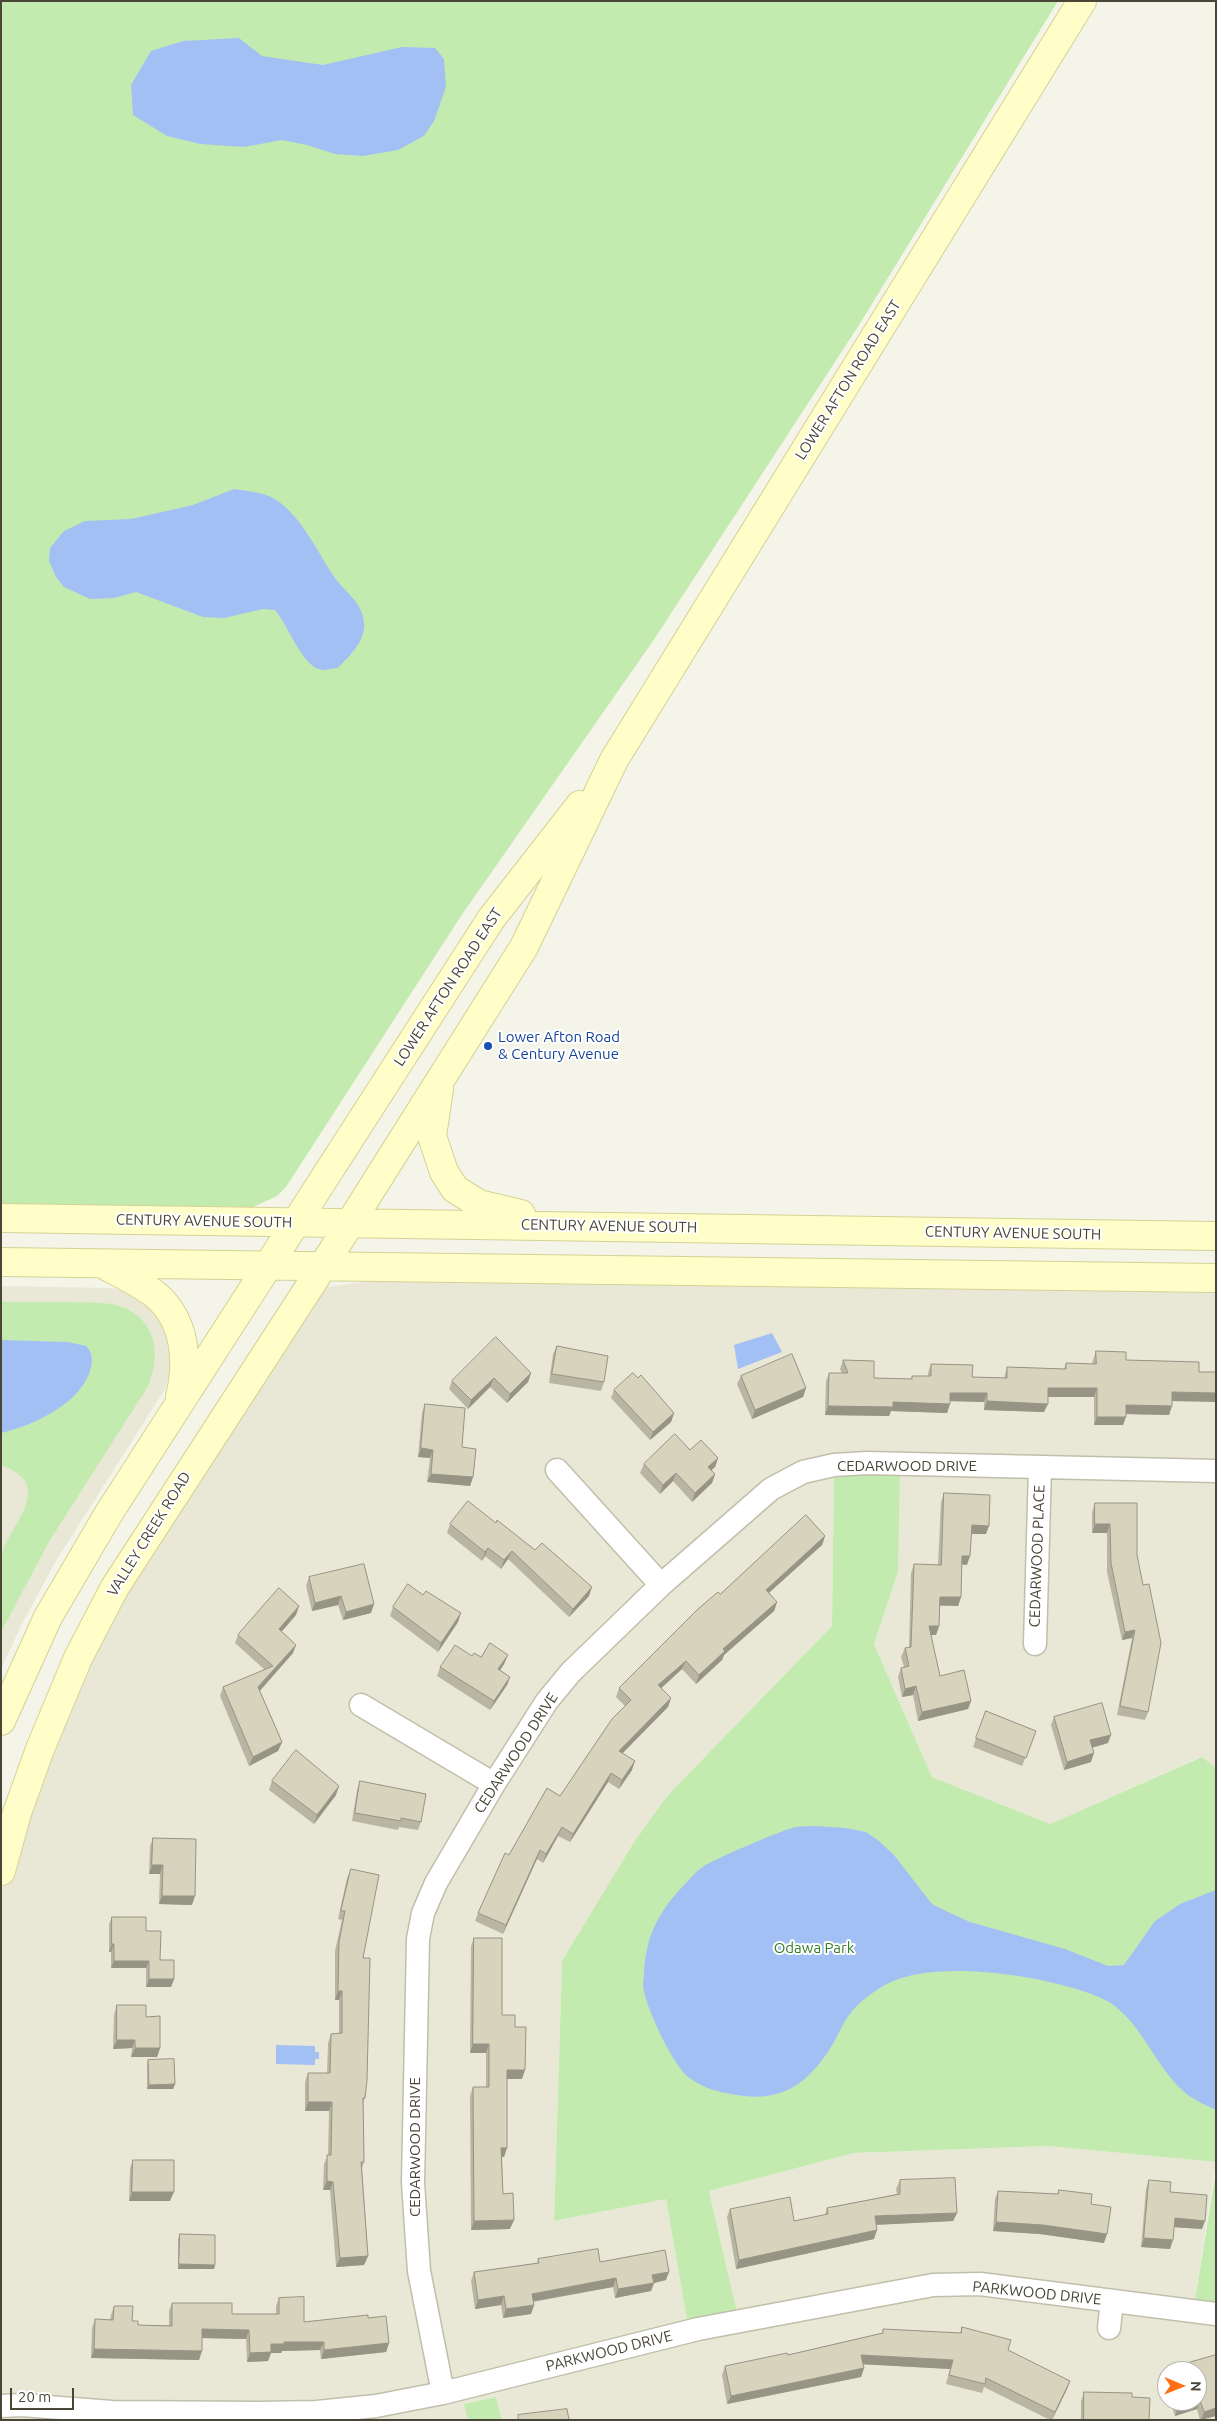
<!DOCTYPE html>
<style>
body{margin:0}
#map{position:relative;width:1217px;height:2421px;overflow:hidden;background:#f5f4e9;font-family:Ubuntu,sans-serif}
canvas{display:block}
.frame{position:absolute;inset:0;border:2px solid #494637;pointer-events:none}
.north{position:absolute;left:1157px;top:2361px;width:50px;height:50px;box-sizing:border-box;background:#fff;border:1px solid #b6b5af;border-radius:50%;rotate:91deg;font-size:14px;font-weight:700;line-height:20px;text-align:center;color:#494637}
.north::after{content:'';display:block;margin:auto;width:18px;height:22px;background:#ff6f16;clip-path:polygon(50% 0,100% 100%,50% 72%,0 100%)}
.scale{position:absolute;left:10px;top:2388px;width:64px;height:22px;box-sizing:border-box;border:2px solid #494637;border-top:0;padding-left:6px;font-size:15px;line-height:18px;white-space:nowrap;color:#494637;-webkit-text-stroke:4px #fff;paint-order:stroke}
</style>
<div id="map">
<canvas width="1217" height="2421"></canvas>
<div class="frame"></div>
<div class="north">N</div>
<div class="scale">20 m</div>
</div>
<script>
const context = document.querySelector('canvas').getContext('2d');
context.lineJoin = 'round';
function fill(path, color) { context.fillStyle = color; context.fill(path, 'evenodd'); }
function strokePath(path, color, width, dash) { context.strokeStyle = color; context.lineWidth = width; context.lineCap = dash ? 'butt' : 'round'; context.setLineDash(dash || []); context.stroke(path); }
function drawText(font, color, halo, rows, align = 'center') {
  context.font = font + ' Ubuntu,sans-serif'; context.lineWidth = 4; context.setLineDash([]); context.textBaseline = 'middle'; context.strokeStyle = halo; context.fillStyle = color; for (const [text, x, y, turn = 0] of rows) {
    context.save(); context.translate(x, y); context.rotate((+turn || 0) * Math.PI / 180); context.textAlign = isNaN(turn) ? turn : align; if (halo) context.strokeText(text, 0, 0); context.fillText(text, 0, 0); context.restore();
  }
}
const residential = new Path2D(`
 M376,1280L1216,1292V1768L1201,1757L1050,1824L932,1777L874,1644L898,1572L834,1465L832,1626L668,1795L562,1961L554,2221L666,2199L689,2331L739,2321L709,2191L854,2153L1048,2146L1216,2162L1193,2311L1216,2314V2420H502L496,2397L464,2404L468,2420H1V1871L58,1702L307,1290ZM1167,2371H1197V2401H1167Z
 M1,1286L110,1288L128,1292L145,1301L170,1332L171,1371L165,1389L56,1561L23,1622L1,1669Z`);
const green = new Path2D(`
 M1,1H1058L859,325L749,494L653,641L461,916L286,1187L277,1196L253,1207L1,1205Z
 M1,1302C25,1302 50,1302 74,1302C88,1303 102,1302 116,1305C156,1316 163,1354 147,1388L50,1540L1,1632C1,1608 0,1582 1,1558C5,1528 60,1486 1,1465Z
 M900,1464L898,1572L874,1644L932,1777L1050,1824L1202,1757L1216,1768V2162L1048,2146L854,2153L709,2191L739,2321L689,2331L666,2199L554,2221L562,1961L633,1844L668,1795L832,1626L834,1465Z
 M1216,2170V2314L1193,2312Z
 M496,2397L502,2420H468L464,2404Z`);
const water = new Path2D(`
 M239,38L262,56L323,65L402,47L435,48L444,59L446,87L434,121L424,136L398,150L363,156L335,154L307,145L282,140L244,147L200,144L167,136L133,115L131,85L151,51L183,41Z
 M234,489C247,491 263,492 275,499C302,517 315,548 333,575C343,591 362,601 364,622C366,641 350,655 338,668C334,668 327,670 323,670C303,669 288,625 275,610L263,609L224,618L203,617L136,592L114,598L90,599L64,587L56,577L49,561L50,548L64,531L85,521L131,519L193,505Z
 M772,1333L782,1352L738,1369L734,1345Z
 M1,1340L68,1342L86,1346C92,1352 93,1359 91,1367C84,1402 33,1426 1,1433Z
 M816,1826L846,1828L866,1832L879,1841L894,1855L932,1904L946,1911L970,1922L1065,1949L1108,1966L1124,1965L1155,1921L1180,1904L1216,1890V2110C1207,2106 1197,2101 1189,2096C1158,2072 1146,2031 1116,2007C1098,1991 1036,1978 1011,1975C975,1970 920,1967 887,1984C872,1992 859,2002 849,2015C843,2023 839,2033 834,2042C811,2081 785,2103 737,2095C717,2092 702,2088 687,2076C672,2063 645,2006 643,1986C643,1982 644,1976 644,1971C646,1935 660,1909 686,1883C691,1878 697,1870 704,1866C715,1859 784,1829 796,1827C803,1826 810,1826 816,1826Z
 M276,2045L315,2046V2052H319V2059H315V2065L276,2064Z`);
const minor = new Path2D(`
 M557,1470L661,1585
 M1035,1644L1040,1467
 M361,1705L494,1784
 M1109,2328L1112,2301
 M443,2393L419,2271L413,2183L418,1939L423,1913L436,1883L494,1784L547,1701L571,1672L661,1585L771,1489L803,1472L834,1465L867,1463L1216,1471
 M1,2406L22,2405L112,2412L259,2413L317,2412L376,2406L443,2393L698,2329L933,2285L980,2284L1216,2314`);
const secondary = new Path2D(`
 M439,1089L432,1136L444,1172L455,1189L479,1204L521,1214
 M1,1218L1216,1236
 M1,1262L1216,1278
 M104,1265C121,1274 141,1283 157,1296C185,1321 189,1361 180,1396
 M1,1721L48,1617L109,1513L491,919L580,805
 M1,1871L17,1813L40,1749L78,1658L115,1587L323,1266L524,947L614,760L1082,1`);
const wall = new Path2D(`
 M557,1346L604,1382L601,1391L549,1383L553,1354Z
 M1096,1351L1126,1360L1172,1401L1169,1415L1126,1414L1123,1425H1094V1397H1048L1044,1412L984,1410V1402L950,1401L947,1413L891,1411L889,1416L825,1415L826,1381L829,1373H842L840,1369L843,1360L874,1378L911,1379L912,1376H928V1373L931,1364L972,1377L1004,1378L1007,1367L1064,1369L1066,1363L1092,1364L1093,1360Z
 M531,1373L528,1382L507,1403L490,1387L468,1409L449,1389L452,1381Z
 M741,1376L806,1388L803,1397L752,1419L737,1384Z
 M638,1378L674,1413L671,1422L650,1440L611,1398L614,1390Z
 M425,1404L462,1447L473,1477L470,1486L427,1482L430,1458L418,1457L422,1413Z
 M690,1450L718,1458L715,1467L711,1470L715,1474L712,1483L692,1502L673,1481L660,1494L640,1473L644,1464Z
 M944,1493L986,1534H971L967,1565L962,1564L961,1597L958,1606H940L939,1626L936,1635H931L940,1676L971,1701L968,1709L918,1721L913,1695L902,1697L898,1677L901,1668L904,1667L901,1657L905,1648L909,1647L911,1573L914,1564L938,1565L941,1502Z
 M1095,1503L1137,1555L1148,1712L1145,1720L1117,1715L1132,1638L1122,1640L1107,1572V1533H1092V1512Z
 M496,1523L535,1550L589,1596L569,1617L508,1559L501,1569L485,1556L482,1561L447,1533L450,1524Z
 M825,1536L822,1545L769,1593L777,1602L774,1611L724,1655L722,1660L696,1684L682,1669L661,1688L671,1698L668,1707L622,1753L632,1770L619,1789L608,1782L570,1842L558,1836L543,1863L537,1859L503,1934L475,1921L478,1913L509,1855L560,1796L625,1706L616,1697L619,1688L720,1594Z
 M309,1577L371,1613L343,1620L338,1605L312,1611L306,1586Z
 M393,1607L458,1622L438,1652L390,1616Z
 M296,1615L281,1632L293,1653L260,1691L282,1742L278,1751L249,1766L220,1696L223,1687L265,1670L235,1643L238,1635Z
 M508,1655L504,1664L500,1670L510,1677L507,1685L490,1710L437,1676L440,1667L472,1656L481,1657Z
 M986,1711L1036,1731L1022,1766L973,1747Z
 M1054,1717L1108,1743L1092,1748L1091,1762L1064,1770L1051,1725Z
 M272,1781L336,1795L314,1824L269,1790Z
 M360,1781L421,1822L418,1830L399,1827L398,1830L352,1821L357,1790Z
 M153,1838L192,1905L159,1904L160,1874H149L150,1846Z
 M351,1869L363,1958L365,2098L363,2103L364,2162L362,2168L368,2256L364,2265L336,2267L330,2190H323L324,2164L328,2155L329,2111H305V2082L308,2073H327L328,2043L331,2034L339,2033V2000H335V1951L342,1920L338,1919L347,1878Z
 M112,1917L146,1931L160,1960L174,1979L171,1987H146V1968H111V1952H109V1924Z
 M474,1938L502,2015L515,2027L522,2079H507V2148L504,2157H502L503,2194L510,2229L471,2230L470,2096L473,2087H486V2053H470L471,1946Z
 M117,2005L146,2017L160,2048L157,2057H131L132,2048L113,2049L114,2014Z
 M148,2060L175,2084L173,2089H147V2064Z
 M133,2160L170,2201H129L130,2168Z
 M900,2180L957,2213L953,2221L876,2225L874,2239L736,2269L727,2217L730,2209L794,2221L825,2215L827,2208L897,2194L896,2189Z
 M1149,2180L1170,2192L1202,2229L1174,2227L1170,2249L1141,2247L1146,2189Z
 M1059,2190L1091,2204L1104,2243L1040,2234L993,2231L995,2199L998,2191L1057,2194Z
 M180,2234L215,2265L214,2269H178V2239Z
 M538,2259L600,2262L666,2280L654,2283L651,2291L615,2298L613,2287L533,2302L534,2305L531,2314L503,2318L501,2305L475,2309L471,2281L474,2272L537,2263Z
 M279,2298L304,2322L368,2318L389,2343L386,2352L321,2359L320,2350L282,2351L281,2353H271L268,2361L247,2362L246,2339L202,2338L199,2360L91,2358L92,2328L95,2319L110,2320L111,2315L114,2306L138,2325H169V2311L172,2303L232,2314H276V2306Z
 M962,2327L1070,2381L1067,2389L1052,2420H1050L984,2387L982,2393L946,2384L950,2369L863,2364L864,2368L861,2377L727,2404L722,2375L725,2366L788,2355L882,2333L883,2329L960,2333Z
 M1216,2355L1203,2420H1200L1197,2409L1175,2416L1170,2401H1197V2371H1183L1185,2364Z
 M1084,2392L1132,2397L1149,2420H1081V2401Z`);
const shadedWall = new Path2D(`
 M531,1373L528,1382L507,1403L510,1394Z
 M494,1378L490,1387L468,1409L471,1400Z
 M806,1388L803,1397L752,1419L755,1410Z
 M1048,1388H1097L1094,1397H1045Z
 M1172,1392L1216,1393V1402L1169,1401Z
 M950,1393H987L984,1402L947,1401Z
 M987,1401L1048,1404L1044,1412L984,1410Z
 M893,1402L950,1404L947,1413L891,1411L889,1416L825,1415L828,1406Z
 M1126,1405L1172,1406L1169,1415L1123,1414Z
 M674,1413L671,1422L650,1440L653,1432Z
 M1097,1417H1126L1123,1425H1094Z
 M421,1448L433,1450L430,1458L418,1457Z
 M718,1458L715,1467L705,1476L708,1467Z
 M676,1473L673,1481L660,1494L663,1485Z
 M431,1474L473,1477L470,1486L427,1482Z
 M715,1474L712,1483L692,1502L695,1493Z
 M1095,1524H1110L1107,1533H1092Z
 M972,1525L989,1526L986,1534H969Z
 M825,1536L822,1545L763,1598L766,1590Z
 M488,1548L485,1556L482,1561L485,1552Z
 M512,1551L508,1559L501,1569L504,1560Z
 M962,1556H970L967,1565L959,1564Z
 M592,1587L589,1596L569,1617L573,1609Z
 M341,1596L338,1605L312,1611L315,1603Z
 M940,1597H961L958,1606L937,1605Z
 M777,1602L774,1611L724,1655L722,1660L696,1684L699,1675L723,1649Z
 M374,1604L371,1613L343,1620L346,1612Z
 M299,1606L296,1615L276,1638L279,1629Z
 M461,1613L458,1622L438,1652L441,1643Z
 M929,1626H939L936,1635H925Z
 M1135,1630L1132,1638L1122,1640L1125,1632Z
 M296,1645L293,1653L255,1696L258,1687Z
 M508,1655L504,1664L495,1678L498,1669Z
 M686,1661L682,1669L655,1694L658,1685Z
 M510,1677L507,1685L490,1710L494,1701Z
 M916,1686L913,1695L902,1697L905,1689Z
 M671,1698L668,1707L616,1760L619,1751Z
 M971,1701L968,1709L918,1721L922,1712Z
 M1111,1735L1108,1743L1087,1749L1090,1740Z
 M282,1742L278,1751L249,1766L253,1757Z
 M1094,1753L1091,1762L1064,1770L1067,1762Z
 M635,1761L632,1770L619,1789L622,1780Z
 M611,1773L608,1782L570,1842L573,1834Z
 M339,1786L336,1795L314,1824L317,1815Z
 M562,1827L558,1836L543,1863L546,1854Z
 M540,1850L537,1859L503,1934L506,1925Z
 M152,1865H163L160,1874H149Z
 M162,1896H195L192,1905L159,1904Z
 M112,1944H114L111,1952H109Z
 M114,1961H149L146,1968H111Z
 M149,1979H174L171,1987H146Z
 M338,1991H342L339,2000H335Z
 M117,2040H135L132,2048L113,2049Z
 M473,2044H489L486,2053H470Z
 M135,2048H160L157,2057H131Z
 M507,2070H525L522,2079H503Z
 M175,2084L173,2089H147L149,2085Z
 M308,2102H332L329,2111H305Z
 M501,2148H507L504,2157H498Z
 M327,2181L333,2182L330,2190H323Z
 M132,2192H174L170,2201H129Z
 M957,2213L953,2221L872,2225L875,2216Z
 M1175,2218L1205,2221L1202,2229L1171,2227Z
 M514,2220L510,2229L471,2230L474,2221Z
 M996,2222L1043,2225L1107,2234L1104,2243L1040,2234L993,2231Z
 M877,2230L874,2239L736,2269L739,2260Z
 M1144,2238L1173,2240L1170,2249L1141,2247Z
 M368,2256L364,2265L336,2267L340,2258Z
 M179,2264L215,2265L214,2269H178Z
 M669,2272L666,2280L654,2283L651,2291L615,2298L618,2289L652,2275Z
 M616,2278L613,2287L529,2302L532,2294Z
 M504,2296L501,2305L475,2309L478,2300Z
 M534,2305L531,2314L503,2318L506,2309Z
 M202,2329L249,2330L246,2339L199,2338Z
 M284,2342H324L320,2350L282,2351L281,2353H271L268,2361L247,2362L250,2353L271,2344Z
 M389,2343L386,2352L321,2359L324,2350Z
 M94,2349L202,2351L199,2360L91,2358Z
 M861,2355L953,2360L950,2369L858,2364Z
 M864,2368L861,2377L727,2404L731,2396Z
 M1070,2381L1067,2389L1052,2420L1055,2412Z
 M1200,2400L1197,2409L1175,2416L1178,2407Z
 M1216,2408V2416L1201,2420L1204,2412Z`);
const building = new Path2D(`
 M496,1337L531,1373L510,1394L494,1378L471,1400L452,1381Z
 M557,1346L608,1356L604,1382L552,1374Z
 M1096,1351L1126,1352V1360L1199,1362V1372H1216V1393L1172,1392V1406L1126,1405V1417H1097V1388H1048V1404L987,1401V1393H950V1404L893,1402V1407L828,1406L829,1373H848L843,1360L874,1361V1378L912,1379V1376H931V1364L973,1365L972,1377L1007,1378V1367L1066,1369V1363L1096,1364Z
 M792,1354L806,1388L755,1410L741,1376Z
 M633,1373L638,1378L641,1375L674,1413L653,1432L614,1390Z
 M425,1404L465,1408L462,1447L476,1449L473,1477L431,1474L433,1450L421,1448Z
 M675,1434L690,1450L701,1440L718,1458L708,1467L715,1474L695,1493L676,1473L663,1485L644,1464Z
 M944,1493L990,1495L989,1526L972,1525L970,1556H962L961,1597H940L939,1626H929L940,1676L964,1670L971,1701L922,1712L916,1686L905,1689L901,1668L909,1666L905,1648L911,1647L914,1564L941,1565Z
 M468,1501L496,1523L497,1520L535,1550L542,1543L592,1587L573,1609L512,1551L504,1560L488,1548L485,1552L450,1524Z
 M1095,1503H1137V1555L1143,1585L1149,1584L1161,1643L1148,1712L1120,1706L1135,1630L1125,1632L1111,1563L1110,1524H1095Z
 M806,1515L825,1536L766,1590L777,1602L723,1649L725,1651L699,1675L686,1661L658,1685L671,1698L619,1751L635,1761L622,1780L611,1773L573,1834L562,1827L546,1854L540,1850L506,1925L478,1913L505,1853L509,1855L547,1788L560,1796L612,1719L631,1700L619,1688L698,1609L718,1592L720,1594Z
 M364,1564L374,1604L346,1612L341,1596L315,1603L309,1577Z
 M408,1584L423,1595L426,1591L461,1613L441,1643L393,1607Z
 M279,1588L299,1606L279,1629L296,1645L258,1687L282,1742L253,1757L223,1687L273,1666L238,1635Z
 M490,1643L508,1655L498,1669L510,1677L494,1701L440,1667L455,1645L472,1656L474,1653L481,1657Z
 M1102,1703L1111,1735L1090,1740L1094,1753L1067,1762L1054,1717Z
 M986,1711L1036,1731L1026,1758L976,1738Z
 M296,1750L339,1786L317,1815L272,1781Z
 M360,1781L426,1794L421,1822L401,1818V1821L355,1813Z
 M153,1838L196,1839L195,1896H162L163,1865H152Z
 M351,1869L379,1875L363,1958H370L367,2080L365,2098H363L364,2162H361L368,2256L340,2258L333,2182L327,2181V2155H331L332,2102H308V2073H330L331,2034L342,2033V1991H338L339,1942L345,1911H341Z
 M112,1917H146V1931H161L160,1960H174V1979H149V1961H114V1944H112Z
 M474,1938H502V2015H515V2027H526L525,2070H507V2148H501L503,2194L513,2193L514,2220L474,2221L473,2087H489V2044H473Z
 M117,2005H146V2017L160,2016V2048H135V2040H117Z
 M174,2059L175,2084L149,2085L148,2060Z
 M133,2160H174V2192H132Z
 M955,2178L957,2213L875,2216L877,2230L739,2260L730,2209L790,2197L794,2221L828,2214L827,2208L900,2194V2180Z
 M1149,2180L1171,2182L1170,2192L1207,2195L1205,2221L1175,2218L1173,2240L1144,2238Z
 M1059,2190L1092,2194L1091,2204L1111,2207L1107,2234L1043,2225L996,2222L998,2191L1058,2194Z
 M180,2234L215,2235V2265L179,2264Z
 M598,2249L600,2262L665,2250L669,2272L652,2275L654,2283L618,2289L616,2278L532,2294L534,2305L506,2309L504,2296L478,2300L474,2272L539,2263L538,2259Z
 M304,2297V2322L368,2315V2318L386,2316L389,2343L324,2350V2342H284V2344H271V2352L250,2353L249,2330L202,2329V2351L94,2349L95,2319L113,2320L114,2306H133L132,2321H138V2325L172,2326V2303H232V2314H279V2298Z
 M962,2327L1011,2340L1008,2350L1070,2381L1055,2412L986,2378L985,2384L949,2375L953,2360L861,2355L864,2368L731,2396L725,2366L787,2353L788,2355L883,2333V2329L961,2333Z
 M1216,2355V2408L1204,2412L1200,2400L1178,2407L1176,2401H1197V2371H1187L1185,2364Z
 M1084,2392L1132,2393V2397L1150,2398L1149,2420H1084Z
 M567,2409L569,2420H518V2415Z`);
const markers = [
 [488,1046,5,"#1a4fb4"]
];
const streetNames = [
 ["LOWER AFTON ROAD EAST",848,380,-58],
 ["LOWER AFTON ROAD EAST",448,987,-57],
 ["CENTURY AVENUE SOUTH",204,1221,1],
 ["CENTURY AVENUE SOUTH",609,1226,1],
 ["CENTURY AVENUE SOUTH",1013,1233,1],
 ["CEDARWOOD DRIVE",907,1466],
 ["VALLEY CREEK ROAD",149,1534,-58],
 ["CEDARWOOD PLACE",1037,1556,-88],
 ["CEDARWOOD DRIVE",516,1753,-57],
 ["CEDARWOOD DRIVE",415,2147,-90],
 ["PARKWOOD DRIVE",1037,2293,6],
 ["PARKWOOD DRIVE",609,2351,-14]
];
const transitNames = [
 ["Lower Afton Road",498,1037],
 ["& Century Avenue",498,1054]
];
const parkNames = [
 ["Odawa Park",814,1948]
];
fill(residential, '#e9e8d7');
fill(green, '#c3ebb0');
fill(water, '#a3c0f4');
strokePath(minor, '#c1bfab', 25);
strokePath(secondary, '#d4d295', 30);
strokePath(minor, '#fff', 22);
strokePath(secondary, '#fffec9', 28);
fill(wall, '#b9b5a3');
fill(shadedWall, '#969484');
fill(building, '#d7d3bd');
strokePath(building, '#969484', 1);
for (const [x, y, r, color] of markers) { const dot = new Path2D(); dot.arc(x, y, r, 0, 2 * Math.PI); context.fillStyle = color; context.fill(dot); strokePath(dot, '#fff', 2); }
drawText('15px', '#494637', '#fff', streetNames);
drawText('15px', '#164399', '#fff', transitNames, 'left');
drawText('15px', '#337f26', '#fff', parkNames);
</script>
